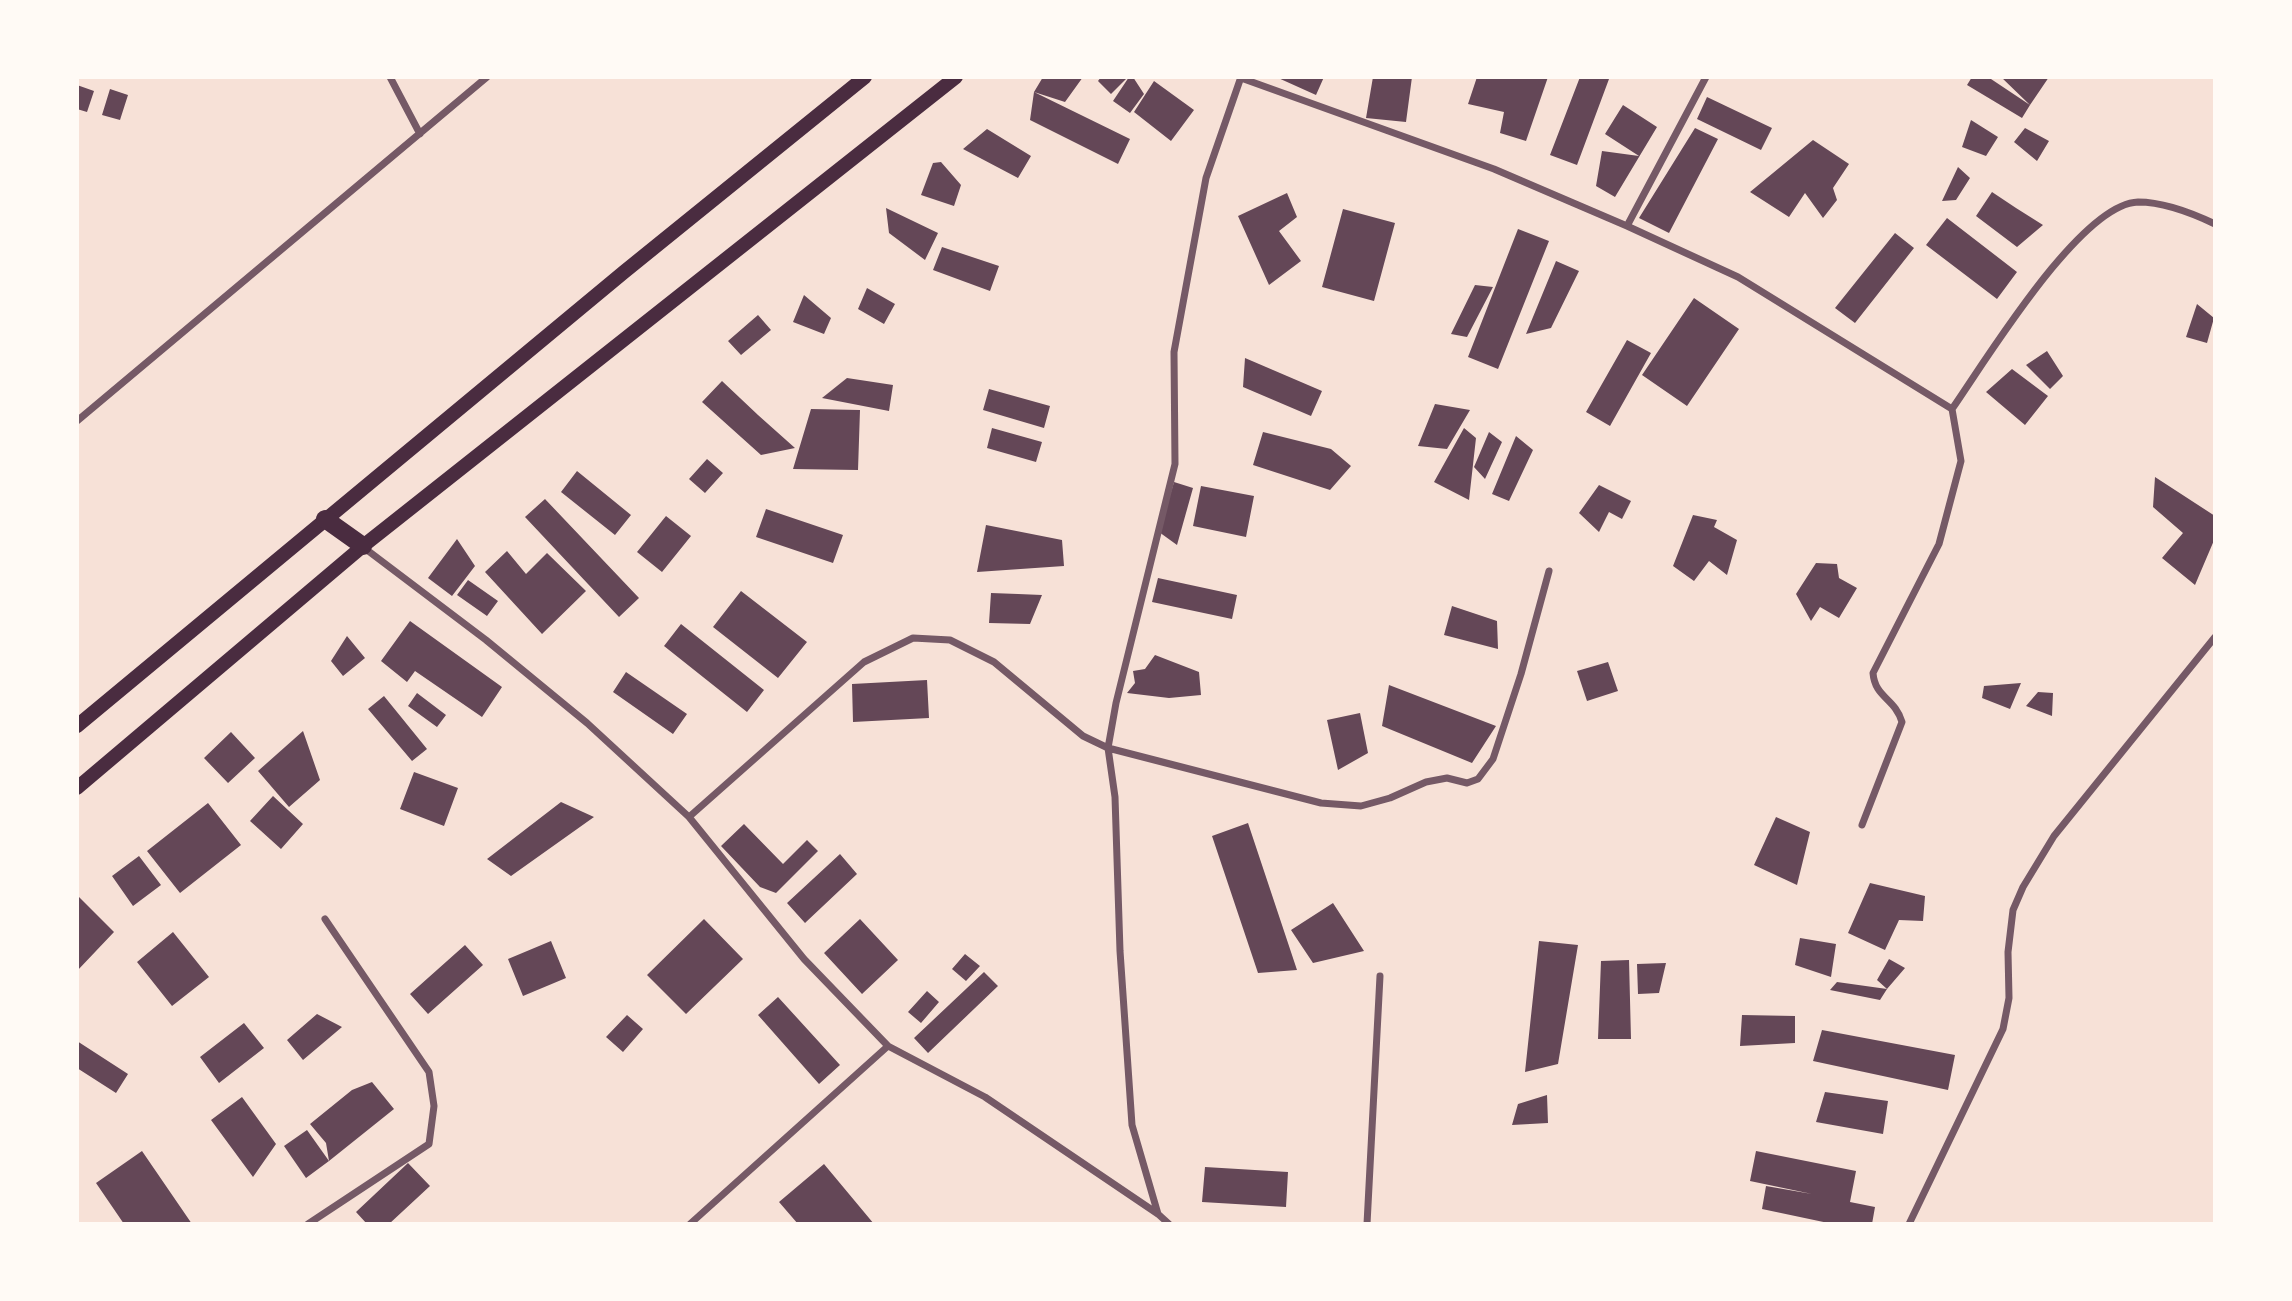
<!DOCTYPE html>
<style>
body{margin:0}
#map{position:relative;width:2292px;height:1301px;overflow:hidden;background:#f7e1d7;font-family:"Fira Sans",sans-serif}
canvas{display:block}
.frame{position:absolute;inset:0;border:79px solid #fffaf5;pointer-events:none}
</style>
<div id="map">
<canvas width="2292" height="1301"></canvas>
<div class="frame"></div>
</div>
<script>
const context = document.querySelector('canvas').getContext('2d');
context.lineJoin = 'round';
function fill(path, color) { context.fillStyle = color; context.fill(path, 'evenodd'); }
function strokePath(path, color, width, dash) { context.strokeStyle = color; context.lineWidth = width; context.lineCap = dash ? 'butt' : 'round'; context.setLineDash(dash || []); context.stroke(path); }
const building = new Path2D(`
 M1043,77H1083L1065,102L1034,92L1130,139L1118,164L1030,120L1034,92Z
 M1101,77H1128L1111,94L1098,81Z
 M1129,77H1133L1144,94L1130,113L1113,101Z
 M1276,77H1324L1316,95Z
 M1373,77H1412L1406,122L1366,118Z
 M1477,77H1548L1526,141L1500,133L1504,112L1468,104Z
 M1580,77L1609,79L1577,165L1550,155Z
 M1972,77H1988L2030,105L2022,118L1967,85Z
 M2001,77H2049L2030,105Z
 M1154,81L1194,110L1171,141L1134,112Z
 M77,85L94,91L87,112L77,109Z
 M110,89L128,95L120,120L102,115Z
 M1707,97L1772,128L1761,150L1697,119Z
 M1623,105L1657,127L1615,197L1596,186L1602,151L1639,156L1605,134Z
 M1971,120L1998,137L1986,156L1962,147Z
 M1695,128L1718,139L1669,233L1639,218Z
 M2025,128L2049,141L2037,161L2014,142Z
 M987,129L1031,156L1018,178L963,149Z
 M1813,140L1849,164L1833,188L1837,200L1823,218L1805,193L1789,217L1750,192Z
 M941,162L961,185L954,206L921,195L933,163Z
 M1958,167L1970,178L1956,200L1942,201Z
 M1992,192L2016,208L2043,225L2017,247L1976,216Z
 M1287,193L1297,217L1279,231L1301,261L1269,285L1238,216Z
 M886,208L938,233L925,260L889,233Z
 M1343,209L1395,223L1374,301L1322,287Z
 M1947,218L2017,272L1997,299L1926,245Z
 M1518,229L1549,241L1498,369L1468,357Z
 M1895,233L1914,248L1855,323L1835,308Z
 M942,247L999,266L990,291L933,270Z
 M1556,261L1579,271L1551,328L1526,334Z
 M1475,285L1493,287L1467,337L1451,334Z
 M867,288L895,304L884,324L858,309Z
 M804,295L831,318L824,334L793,322Z
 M1694,298L1739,329L1687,406L1642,375Z
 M2197,304L2214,318L2207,343L2186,337Z
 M758,315L771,330L741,355L728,341Z
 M1627,340L1651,353L1610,426L1586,412Z
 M2047,351L2063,376L2050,389L2026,365Z
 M1245,358L1322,391L1311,416L1243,387Z
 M2012,369L2048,396L2025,425L1986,392Z
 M847,378L893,385L889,411L822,398Z
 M722,381L758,415L795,448L761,455L702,402Z
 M989,389L1050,406L1044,428L983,410Z
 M1435,404L1470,410L1447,449L1418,446Z
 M811,409L860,410L858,470L793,469Z
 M992,428L1042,442L1036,462L987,448Z
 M1464,428L1476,438L1469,500L1434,482Z
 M1263,432L1331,449L1351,466L1330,490L1253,465Z
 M1489,432L1502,442L1485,479L1474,467Z
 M1516,436L1533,450L1509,501L1492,494Z
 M707,459L723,473L705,493L689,479Z
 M577,471L631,515L615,535L561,492Z
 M2155,477L2215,516V538L2195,585L2162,558L2183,533L2153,507Z
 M1174,482L1193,488L1177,545L1159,532Z
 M1599,485L1631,501L1622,519L1609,512L1599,532L1579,513Z
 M1201,486L1254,496L1246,537L1193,526Z
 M545,499L639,598L619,617L525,517Z
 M766,509L843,535L833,563L756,537Z
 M1693,515L1717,520L1714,527L1737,540L1727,575L1709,561L1694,581L1673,566Z
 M666,516L691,536L662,572L637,552Z
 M986,525L1062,540L1064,566L977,572Z
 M457,539L475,566L452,596L428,578Z
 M507,551L526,574L547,553L586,591L542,634L485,572Z
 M1816,563L1837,564L1839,578L1857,588L1839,618L1820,607L1811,621L1796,594Z
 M1158,578L1237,595L1232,619L1152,602Z
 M468,580L498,601L487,616L457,595Z
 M741,591L807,642L778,678L713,627Z
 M991,593L1018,594L1042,595L1030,624L989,623Z
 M1452,606L1497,621L1498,649L1444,635Z
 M410,621L502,687L482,717L415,671L407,682L381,661Z
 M681,624L764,690L747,712L664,646Z
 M347,636L365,658L343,676L331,661Z
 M1155,655L1199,672L1201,695L1169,698L1127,693L1135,683L1133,671L1145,669Z
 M1608,662L1618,691L1587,701L1577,671Z
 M626,672L687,714L673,734L613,692Z
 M927,680L929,718L853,722L852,684Z
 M2021,683L2010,709L1982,698L1984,686Z
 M1389,685L1496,726L1472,763L1382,726Z
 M2038,692L2053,693L2052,716L2026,706Z
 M417,693L446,715L437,727L408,706Z
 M384,696L427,749L412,761L368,709Z
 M1360,713L1368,753L1338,770L1327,720Z
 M303,731L320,780L289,807L258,771Z
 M231,732L255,758L228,783L204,758Z
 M414,772L458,788L444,826L400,809Z
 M273,796L303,824L281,849L250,821Z
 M561,802L594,817L511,876L487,859Z
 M208,803L241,845L180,893L147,851Z
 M1776,817L1810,832L1797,885L1754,865Z
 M1248,823L1297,970L1258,973L1212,836Z
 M744,824L783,864L807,840L818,851L776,893L760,887L721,846Z
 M840,854L857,874L805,923L787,903Z
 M139,856L161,885L133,906L112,876Z
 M1870,883L1925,896L1923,921L1899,920L1885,950L1848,933Z
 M77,895L114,932L77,971Z
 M1333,903L1364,951L1313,963L1291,930Z
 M704,919L743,959L686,1014L647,975Z
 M860,919L898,960L862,994L824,953Z
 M173,932L209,977L172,1006L137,962Z
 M1800,938L1836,944L1831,977L1795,965Z
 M551,941L566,978L523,996L508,959Z
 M1539,941L1578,945L1558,1064L1525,1072Z
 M465,945L483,965L428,1014L410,994Z
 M965,954L980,966L966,981L952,969Z
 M1889,959L1905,968L1887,989L1880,1000L1830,990L1837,982L1887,989L1877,980Z
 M1629,960L1631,1039H1598L1601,961Z
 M1666,963L1659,993L1638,994L1637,964Z
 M984,972L998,986L928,1053L914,1038Z
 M927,991L939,1002L921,1023L908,1012Z
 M778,997L840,1065L819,1084L758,1015Z
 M317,1014L342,1027L303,1060L287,1040Z
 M627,1015L643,1029L623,1052L606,1037Z
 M1742,1015L1795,1016V1043L1740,1046Z
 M244,1023L264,1048L219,1083L200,1057Z
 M1822,1030L1955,1055L1948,1090L1813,1061Z
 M77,1041L128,1074L116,1093L77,1068Z
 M372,1082L394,1109L329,1161L326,1143L310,1124L352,1090Z
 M1825,1092L1888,1101L1883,1134L1816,1122Z
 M1547,1095L1548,1123L1512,1125L1518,1104Z
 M242,1097L276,1144L253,1177L211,1120Z
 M307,1130L329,1161L306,1178L284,1146Z
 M142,1151L192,1224H124L96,1183Z
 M1756,1151L1856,1171L1850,1202L1875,1207L1872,1224H1833L1762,1209L1766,1186L1812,1194L1750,1181Z
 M408,1163L430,1186L389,1224H367L356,1212Z
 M824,1164L874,1224H798L779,1202Z
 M1205,1167L1288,1172L1286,1207L1202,1202Z`);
const minor = new Path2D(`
 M390,77L420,134
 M1241,78L1494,169L1627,226L1738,277L1952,409L1961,461L1939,544L1873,673C1875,698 1895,698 1902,722L1862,825
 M1627,226L1706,77
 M1952,409C1985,362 2080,204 2138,202C2165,202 2192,213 2215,224
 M77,421L487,77
 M363,547L486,640L587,723L689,817L804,959L888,1046L985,1097L1158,1214L1169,1224
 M689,817L864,662L913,638L950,640L994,662L1083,736L1108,748L1321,803L1361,806L1390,798L1426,782L1447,778L1467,783L1478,779L1493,759L1521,674L1549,571
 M1158,1214L1132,1125L1120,951L1115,797L1108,748L1116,703L1175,464L1174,352L1206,178L1241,77
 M308,1224L429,1144L434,1106L429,1072L325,919
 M690,1224L888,1046
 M1367,1224L1380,976
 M1909,1224L2003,1029L2009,998L2008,952L2013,910L2023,887L2054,836L2215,637`);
const secondary = new Path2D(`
 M77,726L624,272L865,77
 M77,788L363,546L956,77`);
const primary = new Path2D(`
 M325,519L363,546`);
fill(building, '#644757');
strokePath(minor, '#755966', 7);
strokePath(secondary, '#4a2c40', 14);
strokePath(primary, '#4a2c40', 18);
</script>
